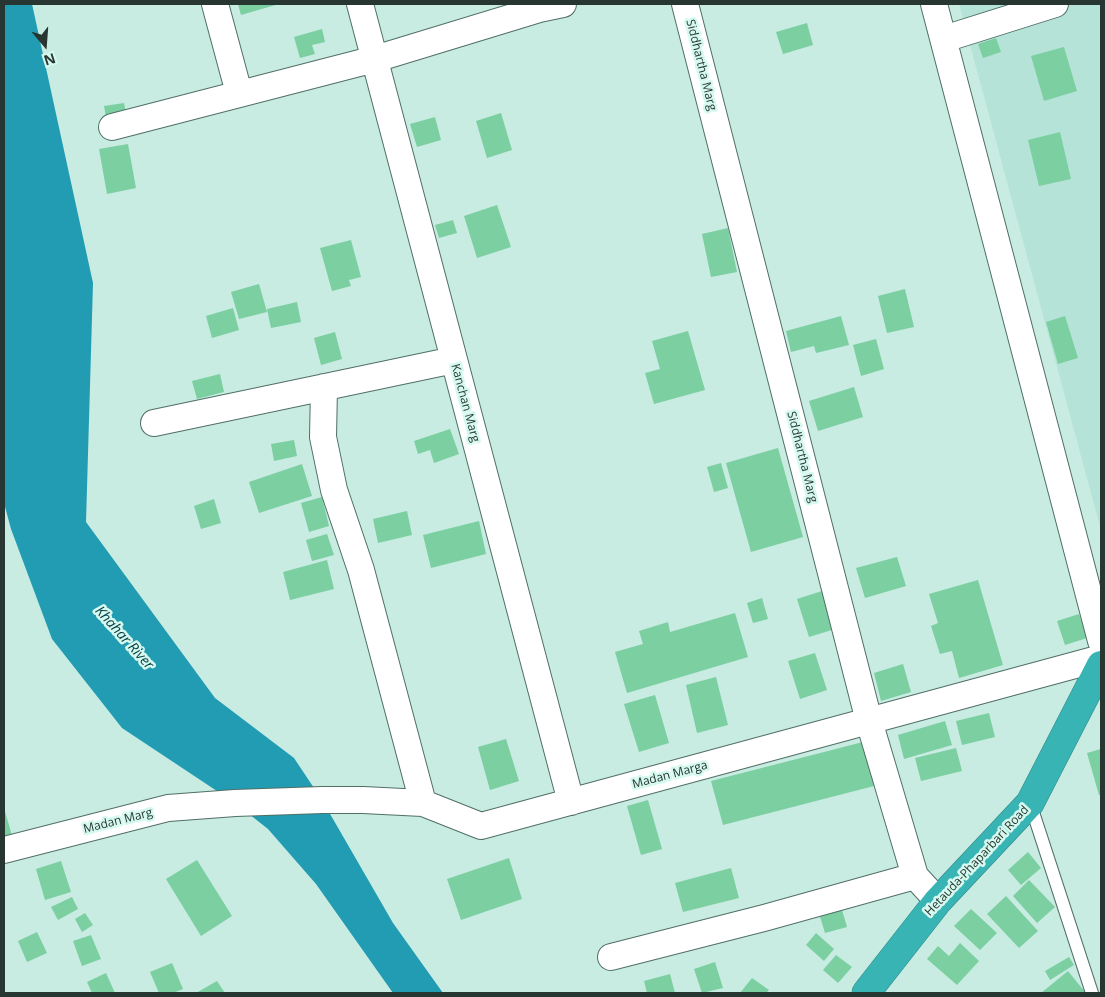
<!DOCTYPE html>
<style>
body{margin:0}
#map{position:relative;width:1105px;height:997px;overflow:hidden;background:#c8ebe2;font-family:"Open Sans",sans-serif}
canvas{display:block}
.frame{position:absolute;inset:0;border:5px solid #283632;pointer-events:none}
.north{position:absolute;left:20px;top:20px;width:50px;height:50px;-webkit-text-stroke:4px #d6f9ef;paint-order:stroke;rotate:162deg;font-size:14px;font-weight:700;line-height:20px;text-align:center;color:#283632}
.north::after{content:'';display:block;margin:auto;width:18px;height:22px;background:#283632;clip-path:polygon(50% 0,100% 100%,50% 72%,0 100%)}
</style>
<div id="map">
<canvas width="1105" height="997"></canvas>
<div class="frame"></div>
<div class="north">N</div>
</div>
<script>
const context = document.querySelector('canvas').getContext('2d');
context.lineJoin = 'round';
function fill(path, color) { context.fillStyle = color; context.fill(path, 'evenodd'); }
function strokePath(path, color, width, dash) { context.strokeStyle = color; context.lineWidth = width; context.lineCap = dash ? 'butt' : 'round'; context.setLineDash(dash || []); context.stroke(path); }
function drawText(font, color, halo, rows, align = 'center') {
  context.font = font + ' "Open Sans",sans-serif'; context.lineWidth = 5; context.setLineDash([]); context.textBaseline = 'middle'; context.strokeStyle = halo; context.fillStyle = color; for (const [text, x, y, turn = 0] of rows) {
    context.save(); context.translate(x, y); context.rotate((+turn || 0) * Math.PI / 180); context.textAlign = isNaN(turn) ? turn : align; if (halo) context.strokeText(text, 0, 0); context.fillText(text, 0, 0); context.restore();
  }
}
const built = new Path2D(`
 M959,4H1101V530Z`);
const water = new Path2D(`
 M4,4H32L93,283L86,522L215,698L294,758L322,800L393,923L443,993H393L316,884L268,829L235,803L122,728L52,639L11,529L4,503Z`);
const building = new Path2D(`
 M238,4H279L241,15Z
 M807,23L813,45L783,54L776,32Z
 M322,29L325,42L312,45L315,54L300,58L294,37Z
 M996,38L1001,52L983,58L978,44Z
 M1064,47L1077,91L1044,101L1031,56Z
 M124,103L126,113L106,117L104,106Z
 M501,113L512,150L487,158L476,121Z
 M435,117L441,140L417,147L410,124Z
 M1060,132L1071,179L1039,186L1028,140Z
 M128,144L136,188L107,194L99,149Z
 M497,205L511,247L477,258L464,216Z
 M453,220L457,233L439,238L435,225Z
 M728,228L737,272L711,277L702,234Z
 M351,240L361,277L349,280L351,286L332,291L320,248Z
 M259,284L267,312L239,319L231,292Z
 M905,289L914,327L887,333L878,296Z
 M297,302L301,322L271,328L267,309Z
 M233,308L239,330L212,338L206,316Z
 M841,316L849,345L816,353L814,346L791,352L786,331Z
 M1065,316L1078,358L1058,364L1046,322Z
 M688,331L705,390L654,404L645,373L660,369L652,341Z
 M335,332L342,359L321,365L314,338Z
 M876,339L884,369L861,376L853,345Z
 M220,374L224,392L197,399L192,381Z
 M854,387L863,417L818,431L809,401Z
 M450,429L459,454L434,463L430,450L418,454L414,441Z
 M294,440L297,456L274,461L271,444Z
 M778,448L803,537L751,552L726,463Z
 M721,463L728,488L714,492L707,467Z
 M302,464L312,496L259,513L249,482Z
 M322,497L329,526L309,532L301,503Z
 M214,499L221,523L201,529L194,506Z
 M407,511L412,535L378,543L373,519Z
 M479,521L486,554L431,568L423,535Z
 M327,534L334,555L312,561L306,540Z
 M897,557L906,586L865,598L856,568Z
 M327,560L334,589L290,600L283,572Z
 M978,580L1003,665L959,678L952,651L940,654L931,626L938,623L929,594Z
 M822,591L835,629L809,637L797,599Z
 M762,598L768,619L753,623L747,603Z
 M735,613L748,657L627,693L615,652L643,644L639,631L668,622L670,632Z
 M1079,614L1087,638L1065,645L1057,621Z
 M815,653L827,690L800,699L788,661Z
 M903,664L911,692L881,701L874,673Z
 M716,677L728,725L697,733L686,685Z
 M655,695L669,743L639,752L624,704Z
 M989,713L995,737L962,745L956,721Z
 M945,721L952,745L904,759L898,735Z
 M506,739L519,781L490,790L478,747Z
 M863,742L874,786L723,825L711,781Z
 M956,748L962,771L921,781L915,758Z
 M1101,749V795H1099L1087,753Z
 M648,800L662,849L641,855L627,806Z
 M4,808L13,839L4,848Z
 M1028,852L1041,868L1021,885L1008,870Z
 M509,858L522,899L461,920L447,879Z
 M197,860L232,916L201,936L166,879Z
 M61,861L71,892L45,900L36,869Z
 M731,868L739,898L683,912L675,883Z
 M1029,880L1055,907L1037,923L1013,896Z
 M1006,896L1038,931L1019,948L987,914Z
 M72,897L78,909L58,920L51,907Z
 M840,903L847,927L825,933L818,910Z
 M971,909L997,933L980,950L954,926Z
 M85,913L93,925L82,932L75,919Z
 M37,932L47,953L27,962L18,941Z
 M816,933L834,949L824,961L806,945Z
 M91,935L101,959L82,966L73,941Z
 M960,943L979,961L957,985L927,959L938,946L949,956Z
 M836,955L852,967L838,983L823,970Z
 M1069,957L1074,965L1050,980L1045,971Z
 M715,962L723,988L702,993L694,969Z
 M172,963L183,989L173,993H159L150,972Z
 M1068,971L1085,992L1083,993H1041Z
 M106,973L115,993H92L87,982Z
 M670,974L675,993H647L644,981Z
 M752,978L769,990L766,993H740Z
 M217,981L225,993H196Z`);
const lane = new Path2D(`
 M1030,803L1092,993`);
const street = new Path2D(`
 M215,4L239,93
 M360,4L571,802
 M685,4L869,721L915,876L938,901
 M934,4L1101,641
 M944,39L1055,4
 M112,127L375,59L539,9L563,4
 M324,387L323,437L334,490L361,570L423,803
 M154,423L454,360
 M4,850L168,808L235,803L322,800H363L423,803L481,826L1101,658
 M611,957L764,918L915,876`);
const highway = new Path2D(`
 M866,993L938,901L1030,803L1101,665`);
const streetNames = [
 ["Siddhartha Marg",701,65,76],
 ["Kanchan Marg",465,403,75],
 ["Siddhartha Marg",802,457,76],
 ["Madan Marga",670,775,-15],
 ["Madan Marg",118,821,-14],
 ["Hetauda-Phaparbari Road",977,861,-47]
];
const waterNames = [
 ["Khahar River",124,638,48]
];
fill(built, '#b6e3d7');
fill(water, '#219cb3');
fill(building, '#7bcfa1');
strokePath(lane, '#506f67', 14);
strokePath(street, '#506f67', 28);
strokePath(highway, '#328887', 29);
strokePath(lane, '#fff', 12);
strokePath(street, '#fff', 26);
strokePath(highway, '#38b4b5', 28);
drawText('12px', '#283632', '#d6f9ef', streetNames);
drawText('italic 14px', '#073c46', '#d6f9ef', waterNames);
</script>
